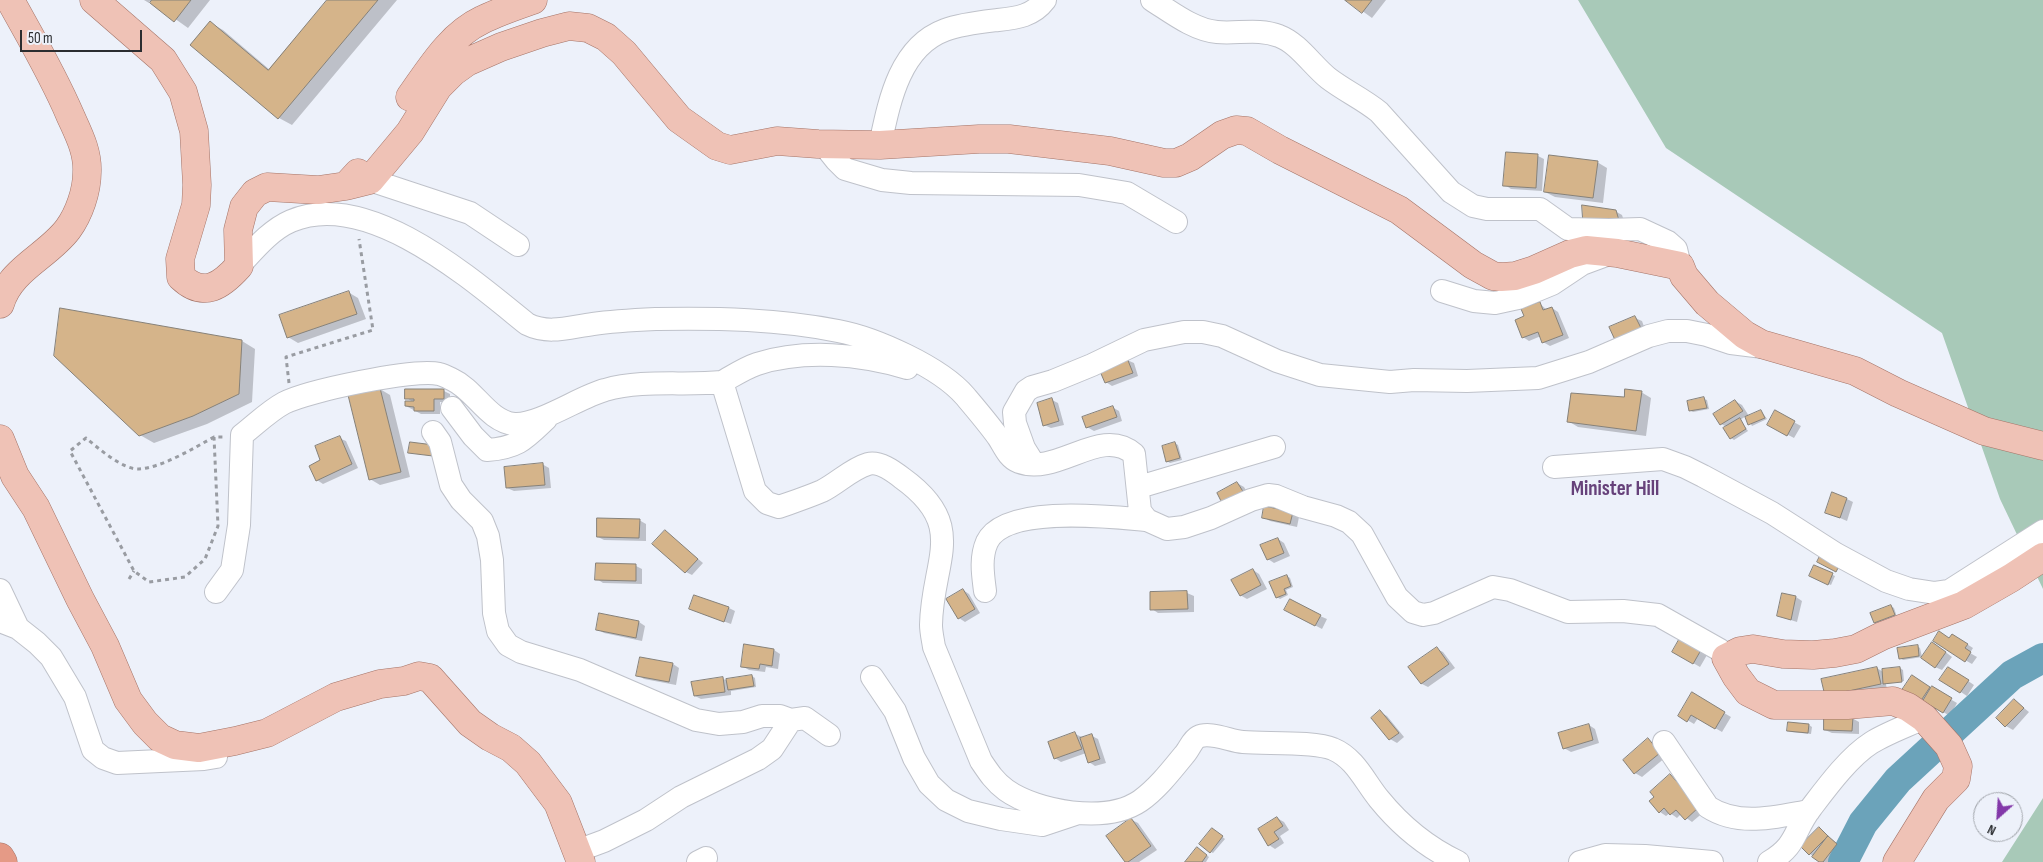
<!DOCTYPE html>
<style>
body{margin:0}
#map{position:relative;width:2043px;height:862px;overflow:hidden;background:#edf1fa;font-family:"Sofia Sans Condensed",sans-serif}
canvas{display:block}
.north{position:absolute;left:1973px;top:792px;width:50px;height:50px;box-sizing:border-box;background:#edf1fa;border:1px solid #9fa3a9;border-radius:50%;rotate:206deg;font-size:14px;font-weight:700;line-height:20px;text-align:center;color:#2b2d30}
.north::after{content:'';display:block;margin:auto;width:18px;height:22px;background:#8338a9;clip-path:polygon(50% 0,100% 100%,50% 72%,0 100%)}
.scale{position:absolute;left:20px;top:30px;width:122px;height:22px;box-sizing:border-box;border:2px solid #2b2d30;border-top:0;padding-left:6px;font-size:15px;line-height:18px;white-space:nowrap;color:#2b2d30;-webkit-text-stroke:4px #edf1fa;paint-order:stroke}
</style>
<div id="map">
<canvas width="2043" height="862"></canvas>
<div class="north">N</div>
<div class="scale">50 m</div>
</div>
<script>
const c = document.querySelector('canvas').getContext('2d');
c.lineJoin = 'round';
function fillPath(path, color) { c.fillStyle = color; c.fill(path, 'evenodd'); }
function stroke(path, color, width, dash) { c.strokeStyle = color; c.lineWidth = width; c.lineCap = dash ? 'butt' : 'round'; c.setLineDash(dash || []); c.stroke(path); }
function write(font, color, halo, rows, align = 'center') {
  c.font = font + ' "Sofia Sans Condensed",sans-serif'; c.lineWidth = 4; c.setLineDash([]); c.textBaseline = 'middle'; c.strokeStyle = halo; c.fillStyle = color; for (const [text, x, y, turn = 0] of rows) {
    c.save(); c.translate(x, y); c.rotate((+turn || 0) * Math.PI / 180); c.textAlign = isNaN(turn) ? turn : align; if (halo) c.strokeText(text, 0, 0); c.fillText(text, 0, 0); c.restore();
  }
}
const green = new Path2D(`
 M1578 0H2043V589L2000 499 1942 333 1666 148Z
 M2043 798V862H2002Z`);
const shadow = new Path2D(`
 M144 0H210L188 28 150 1 149 3Z
 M329 0H397L292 125 279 118 210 23 223 30 270 70Z
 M1347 0H1386L1372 18Z
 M1538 156 1544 159 1542 191 1511 189 1505 185Z
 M1597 162 1607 168 1603 203 1555 197 1545 192Z
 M1615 211 1622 215 1626 227 1591 222Z
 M348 292 358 298 366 319 298 343 288 337Z
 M1539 303 1547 310 1552 308 1558 312 1569 338 1550 346 1543 342 1541 336 1529 341 1523 337 1526 317Z
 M1635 318 1642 321 1646 332 1611 328Z
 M242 341 255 349 252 402 207 424 154 443 140 435Z
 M1127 360 1134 363 1138 376 1112 386 1106 382Z
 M380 389 390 395 410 477 380 485 370 479Z
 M444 391 450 394V402H440V414H421L406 406 414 403 407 398Z
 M1641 392 1651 398 1646 436 1578 427 1568 421Z
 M1704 399 1707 400 1709 409 1693 412 1691 411Z
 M1052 400 1058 403 1064 425 1051 428 1044 425Z
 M1735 401 1742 405 1749 416 1761 411 1767 419 1752 426 1746 416 1740 420 1748 431 1734 440 1731 438 1727 427 1721 424Z
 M1112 407 1119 411 1122 421 1094 431 1087 427Z
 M1775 412 1801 426 1794 438 1775 428Z
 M339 438 346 441 358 468 323 484 317 480Z
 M1175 443 1178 445 1182 460 1170 463 1167 461Z
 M542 464 549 468 551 488 514 491 507 488Z
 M1237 483 1244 487 1250 497 1224 504Z
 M1847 499 1853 502 1847 521 1826 512Z
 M1292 513 1299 517 1297 527 1270 521 1263 517Z
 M639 520 646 524V541L604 540 598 537Z
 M665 531 703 563 692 575 686 572Z
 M1278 539 1284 543 1290 556 1274 563 1268 559Z
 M636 566 642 569V584L603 583 597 579Z
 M1814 567 1835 576 1831 585 1813 577Z
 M1253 570 1259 574 1267 589 1247 599 1240 595Z
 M1287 576 1290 578 1293 587 1286 590 1288 595 1280 599 1277 597Z
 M963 590 969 594 980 613 965 622 959 618Z
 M1187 593 1194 596V612L1158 613 1152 609 1151 594Z
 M1796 597 1802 601 1797 622 1778 616Z
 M1891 606 1894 608 1897 617 1878 624 1875 623 1872 614Z
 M729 608 735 611 731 624 690 609Z
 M1292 613 1320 616 1327 619 1322 629Z
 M600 614 639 622 645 626 642 641 604 633 597 629Z
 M1681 639 1707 655 1700 667 1674 652Z
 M1950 639H1959L1973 648 1970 653 1977 657 1972 664 1965 660Z
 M745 646 774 650 780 654 778 669 766 667 765 672 749 670 742 666Z
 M1917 646 1920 648 1922 657 1903 660 1900 658Z
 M1939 647 1952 657 1942 670 1935 667Z
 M1437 649 1443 652 1455 668 1428 687 1422 684 1410 668Z
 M641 658 673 664 679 668 676 685 644 679 638 675Z
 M1877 668 1883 672 1900 668 1903 670 1904 681 1886 682V685L1904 683 1886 685 1887 688 1833 699Z
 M1955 672 1974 685 1967 696 1941 679Z
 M752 676 755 678 756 687 731 691V695L701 699 695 696 723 679 726 680Z
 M1919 681 1957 703 1950 716 1928 703 1927 705 1921 701Z
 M1692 694 1731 717 1722 732 1698 718 1694 724 1679 715Z
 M2014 700 2029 712 2013 730 2006 726Z
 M1380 712 1387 716 1404 737 1397 743 1390 739 1373 718Z
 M1852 718 1859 722V734L1832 733 1825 730Z
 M1789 723 1809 725 1812 727 1811 734 1791 732 1788 730Z
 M1589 725 1595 729 1599 743 1571 752 1564 748Z
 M1075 734 1082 737 1092 736 1098 739 1106 763 1095 766 1089 762 1086 753 1061 762 1055 758Z
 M1648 740 1655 744 1666 757 1642 777 1635 773Z
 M1671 776 1677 780 1705 811 1692 822 1681 814 1677 818 1670 813 1666 816 1660 812 1650 802Z
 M1277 818 1284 822 1289 830 1280 836 1284 843 1275 849 1269 845Z
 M1132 820 1138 823 1157 850 1139 862H1126Z
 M1819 829 1843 848 1832 862H1821L1810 854Z
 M1215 831 1225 839 1213 853 1211 852Z
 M1200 850 1209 857 1206 862H1187Z`);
const river = new Path2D(`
 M1843 862 1863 823 1898 780 2012 675 2043 658`);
const building = new Path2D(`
 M152 0H191L174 22 150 3Z
 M327 0H378L278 119 190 45 210 21 268 70Z
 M1345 0H1372L1362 13Z
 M1506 152 1538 154 1536 188 1503 186Z
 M1549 155 1598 161 1593 198 1544 192Z
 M1582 205 1616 210 1620 224 1583 219Z
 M349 291 357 314 287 338 279 315Z
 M1540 302 1543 310 1552 307 1563 335 1542 343 1538 332 1522 338 1515 320 1524 316 1521 309Z
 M60 308 242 340 239 394 193 416 139 436 54 356Z
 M1635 316 1641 328 1615 340 1609 327Z
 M1127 358 1133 373 1105 383 1099 369Z
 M380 388 401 472 369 480 348 395Z
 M405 389H444V399H434V411H414V407L405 406V401H414V399H405Z
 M1625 389 1642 391 1636 431 1567 422 1571 393 1624 397Z
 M1704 397 1707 408 1689 411 1687 401Z
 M1052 398 1059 421 1043 426 1037 403Z
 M1735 400 1743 411 1720 425 1713 414Z
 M1113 406 1117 417 1086 428 1082 417Z
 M1761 410 1765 418 1748 425 1745 417Z
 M1775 410 1795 421 1787 436 1767 425Z
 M1740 418 1746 429 1730 439 1723 428Z
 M340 436 352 464 316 481 309 466 320 460 315 446Z
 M410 442 434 445 433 456 408 453Z
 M1175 442 1180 458 1166 462 1162 446Z
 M543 463 545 485 506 488 504 467Z
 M1237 482 1244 493 1223 505 1217 493Z
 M1832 492 1847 498 1840 518 1825 513Z
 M1264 506 1293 512 1290 524 1262 518Z
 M597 518 640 519 639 538 597 537Z
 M665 530 698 559 685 573 652 544Z
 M1278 538 1284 553 1267 560 1260 545Z
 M1821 554 1840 564 1836 572 1817 562Z
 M596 563 636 564V581L595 580Z
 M1814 565 1833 573 1828 585 1809 576Z
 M1253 569 1261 585 1240 596 1231 580Z
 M1287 575 1291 586 1284 589 1286 594 1276 598 1269 582Z
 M963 589 975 609 958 619 946 599Z
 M1187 591 1188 609 1150 610V592Z
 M1782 593 1796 596 1791 620 1777 616Z
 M694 595 729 607 724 622 689 609Z
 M1290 599 1321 615 1315 626 1284 610Z
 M1891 605 1895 615 1874 623 1870 613Z
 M599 613 639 621 636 638 596 630Z
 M1939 631 1949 638 1952 634 1968 644 1965 648 1971 652 1965 662 1933 641Z
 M1680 638 1701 650 1693 664 1672 652Z
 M1932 642 1946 652 1935 668 1921 658Z
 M744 644 774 649 772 666 760 664 759 669 741 667Z
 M1918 645 1919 656 1899 659 1897 648Z
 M1437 647 1449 664 1421 684 1408 667Z
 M640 657 673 663 669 682 636 676Z
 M1877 667 1881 684 1825 696 1821 679Z
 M1900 667 1902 682 1883 684 1882 669Z
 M1948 667 1969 680 1960 693 1939 680Z
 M752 675 754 686 728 690 726 679Z
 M1912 675 1930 687 1920 702 1902 690Z
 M723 677 725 692 694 696 691 682Z
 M1932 686 1952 698 1943 713 1923 701Z
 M1692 692 1725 712 1715 729 1691 715 1687 722 1678 716Z
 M2014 699 2024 708 2005 727 1996 718Z
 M1380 710 1399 733 1389 740 1371 718Z
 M1824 716 1853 717 1852 731 1824 730Z
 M1788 722 1809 724 1808 733 1787 731Z
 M1589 724 1593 740 1563 749 1558 733Z
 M1075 732 1082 749 1054 759 1048 742Z
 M1092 734 1100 759 1088 763 1080 738Z
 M1648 738 1660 753 1634 774 1623 760Z
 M1670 774 1699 807 1685 820 1676 810 1670 815 1664 808 1659 813 1649 801 1654 797 1650 792Z
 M1277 817 1283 826 1274 832 1279 839 1268 846 1258 829Z
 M1131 818 1151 846 1128 862H1125L1106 836Z
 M1819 827 1828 836 1809 855 1800 846Z
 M1212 828 1223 836 1210 853 1199 844Z
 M1828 836 1837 844 1823 862H1819L1812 857Z
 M1197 847 1207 855 1202 862H1185Z`);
const path = new Path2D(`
 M289 383 286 357 373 330 359 239
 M214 437C194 448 161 468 139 469 123 470 98 448 86 438L70 451 134 571 149 582 185 577 205 559 218 526 214 437H224
 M129 579 134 571`);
const minor = new Path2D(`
 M1152 0C1171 12 1194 30 1217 32 1237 34 1259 28 1279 36 1298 43 1312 65 1328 78 1345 91 1363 99 1379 112L1451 192 1473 206 1487 209H1540L1568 229 1609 230 1640 229 1668 242 1676 249 1680 266
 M824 145 836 160 845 169 882 180 911 183 1079 185 1127 193 1176 222
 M880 145C889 103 899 47 945 30 961 24 981 22 998 20 1017 18 1033 16 1045 0
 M370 180 470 213 518 245
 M239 266C254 250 270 230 291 221 368 188 471 279 527 324 549 335 570 327 593 324 614 321 636 320 657 319 717 318 779 319 838 331 875 338 940 367 965 396 976 409 988 423 998 437 1004 446 1008 458 1019 462 1058 476 1101 425 1134 454L1140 511 1147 520 1167 529 1184 527 1211 518 1251 500 1268 495 1276 496 1303 507 1336 516 1349 522 1362 534 1397 597 1413 612 1423 615 1434 613 1493 587 1510 590 1568 612 1623 611 1658 615 1720 650 1726 658
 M1442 291 1474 301 1495 303 1518 298 1552 284 1582 264 1609 254
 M907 368C860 354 804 349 757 364 745 368 733 376 722 382L755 491 767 503 779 507C793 502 808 497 822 491 838 483 851 469 868 464 879 461 893 471 902 478 969 526 932 560 931 625 931 632 933 640 934 647L981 761C989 773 995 782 1006 790 1037 812 1106 824 1140 801 1157 789 1171 771 1184 755 1189 750 1192 740 1198 737 1210 731 1230 741 1243 742 1265 744 1315 741 1333 749 1355 758 1365 782 1379 799 1401 826 1426 847 1458 862
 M452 408 473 436 487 450C518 448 525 439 546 419
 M433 432 440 442 451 485 461 500 482 521 488 536 492 560 494 613 498 631 508 645 521 652 580 670 696 720 719 724 743 722 762 716H780L791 720
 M1034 464 1024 448 1015 423 1014 412 1026 391 1032 387 1053 381 1092 365 1144 340 1184 332H1203L1222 336 1277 361 1320 375 1390 382 1414 380 1467 381 1538 378 1589 362 1649 336 1668 331H1687L1707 335 1731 343 1763 347
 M1554 467 1663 459 1685 467 1703 476 1772 513 1836 554 1886 581 1909 589 1935 593 1949 591
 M1139 487 1274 447
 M0 590 18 628
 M985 591C983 575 980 558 987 542 1005 504 1112 517 1147 520
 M216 592 232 570 239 525 242 435C255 425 269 411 284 403 307 391 415 368 439 374 444 375 449 378 453 380 475 390 488 421 514 424 538 426 581 396 605 390 644 379 684 386 722 382
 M1954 605 1949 591 2043 531
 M0 621 18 628 37 643 51 657 75 697 93 750 103 758 117 763 204 759 216 757
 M872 677 895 711 914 758 929 784 946 800 968 811 1001 819 1042 825 1075 814
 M1664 742 1708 807C1739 827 1775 817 1809 811
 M577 851 604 841 646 820 681 797 758 759 772 749 791 720 805 718 829 735
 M698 862 706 858
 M1580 862 1605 855 1645 856 1712 862
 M1769 862C1798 845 1793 831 1811 808 1827 787 1849 757 1871 743 1887 733 1907 726 1924 718`);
const major = new Path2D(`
 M94 0 163 60 183 92 194 131 197 185 196 205 180 259 181 277C204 299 222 285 239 266L238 230 244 207 255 193 267 187 318 190 346 186 358 173
 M410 97C430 69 450 35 482 20 498 12 516 6 533 0
 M346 186 370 180 410 132 438 87 453 72 467 62 501 47 542 33 569 26 588 28 606 37 624 53 679 119 717 146 730 150 777 141 818 144 880 145 979 139H1009L1110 151 1164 163H1176L1190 157 1222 135 1236 130 1247 131 1280 150 1399 210 1473 265 1493 276 1501 277 1515 276 1534 270 1570 254 1586 250 1617 253 1680 266 1684 276 1707 303 1745 335 1761 344 1855 371 1898 393 1984 431 2043 446
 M0 304C10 269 48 256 68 229 79 214 87 191 87 172 88 151 78 133 70 115 53 75 31 38 10 0
 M0 439 15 476 36 508 80 599 105 646 128 700 145 723 160 738 175 745 199 748 235 741 267 733 336 697 380 684 404 681 419 676 430 678 470 723 490 737 511 748 528 763 558 803 581 862
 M1897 862 1936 799 1956 779 1958 766 1949 746 1924 718 1908 707 1893 701 1847 705H1774L1748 692 1736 676 1726 658 1740 651 1753 649 1783 654 1813 655 1835 653 1856 649 1882 636 1964 605 2011 578 2043 557`);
const highway = new Path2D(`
 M0 857 3 862`);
const districtNames = [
 ["Minister Hill",1615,490]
];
fillPath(green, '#a8c9b8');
fillPath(shadow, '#0003');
stroke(river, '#6ba3ba', 30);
fillPath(building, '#d5b48a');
stroke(building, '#868179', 1);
stroke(minor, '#bfc2ca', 24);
stroke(major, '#a47468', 29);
stroke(highway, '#a47468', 29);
stroke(path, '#999ca2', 3, [4, 4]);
stroke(minor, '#fff', 22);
stroke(major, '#efc2b6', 28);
stroke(highway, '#e59a86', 28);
write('bold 21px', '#66417a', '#edf1fa', districtNames);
</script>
